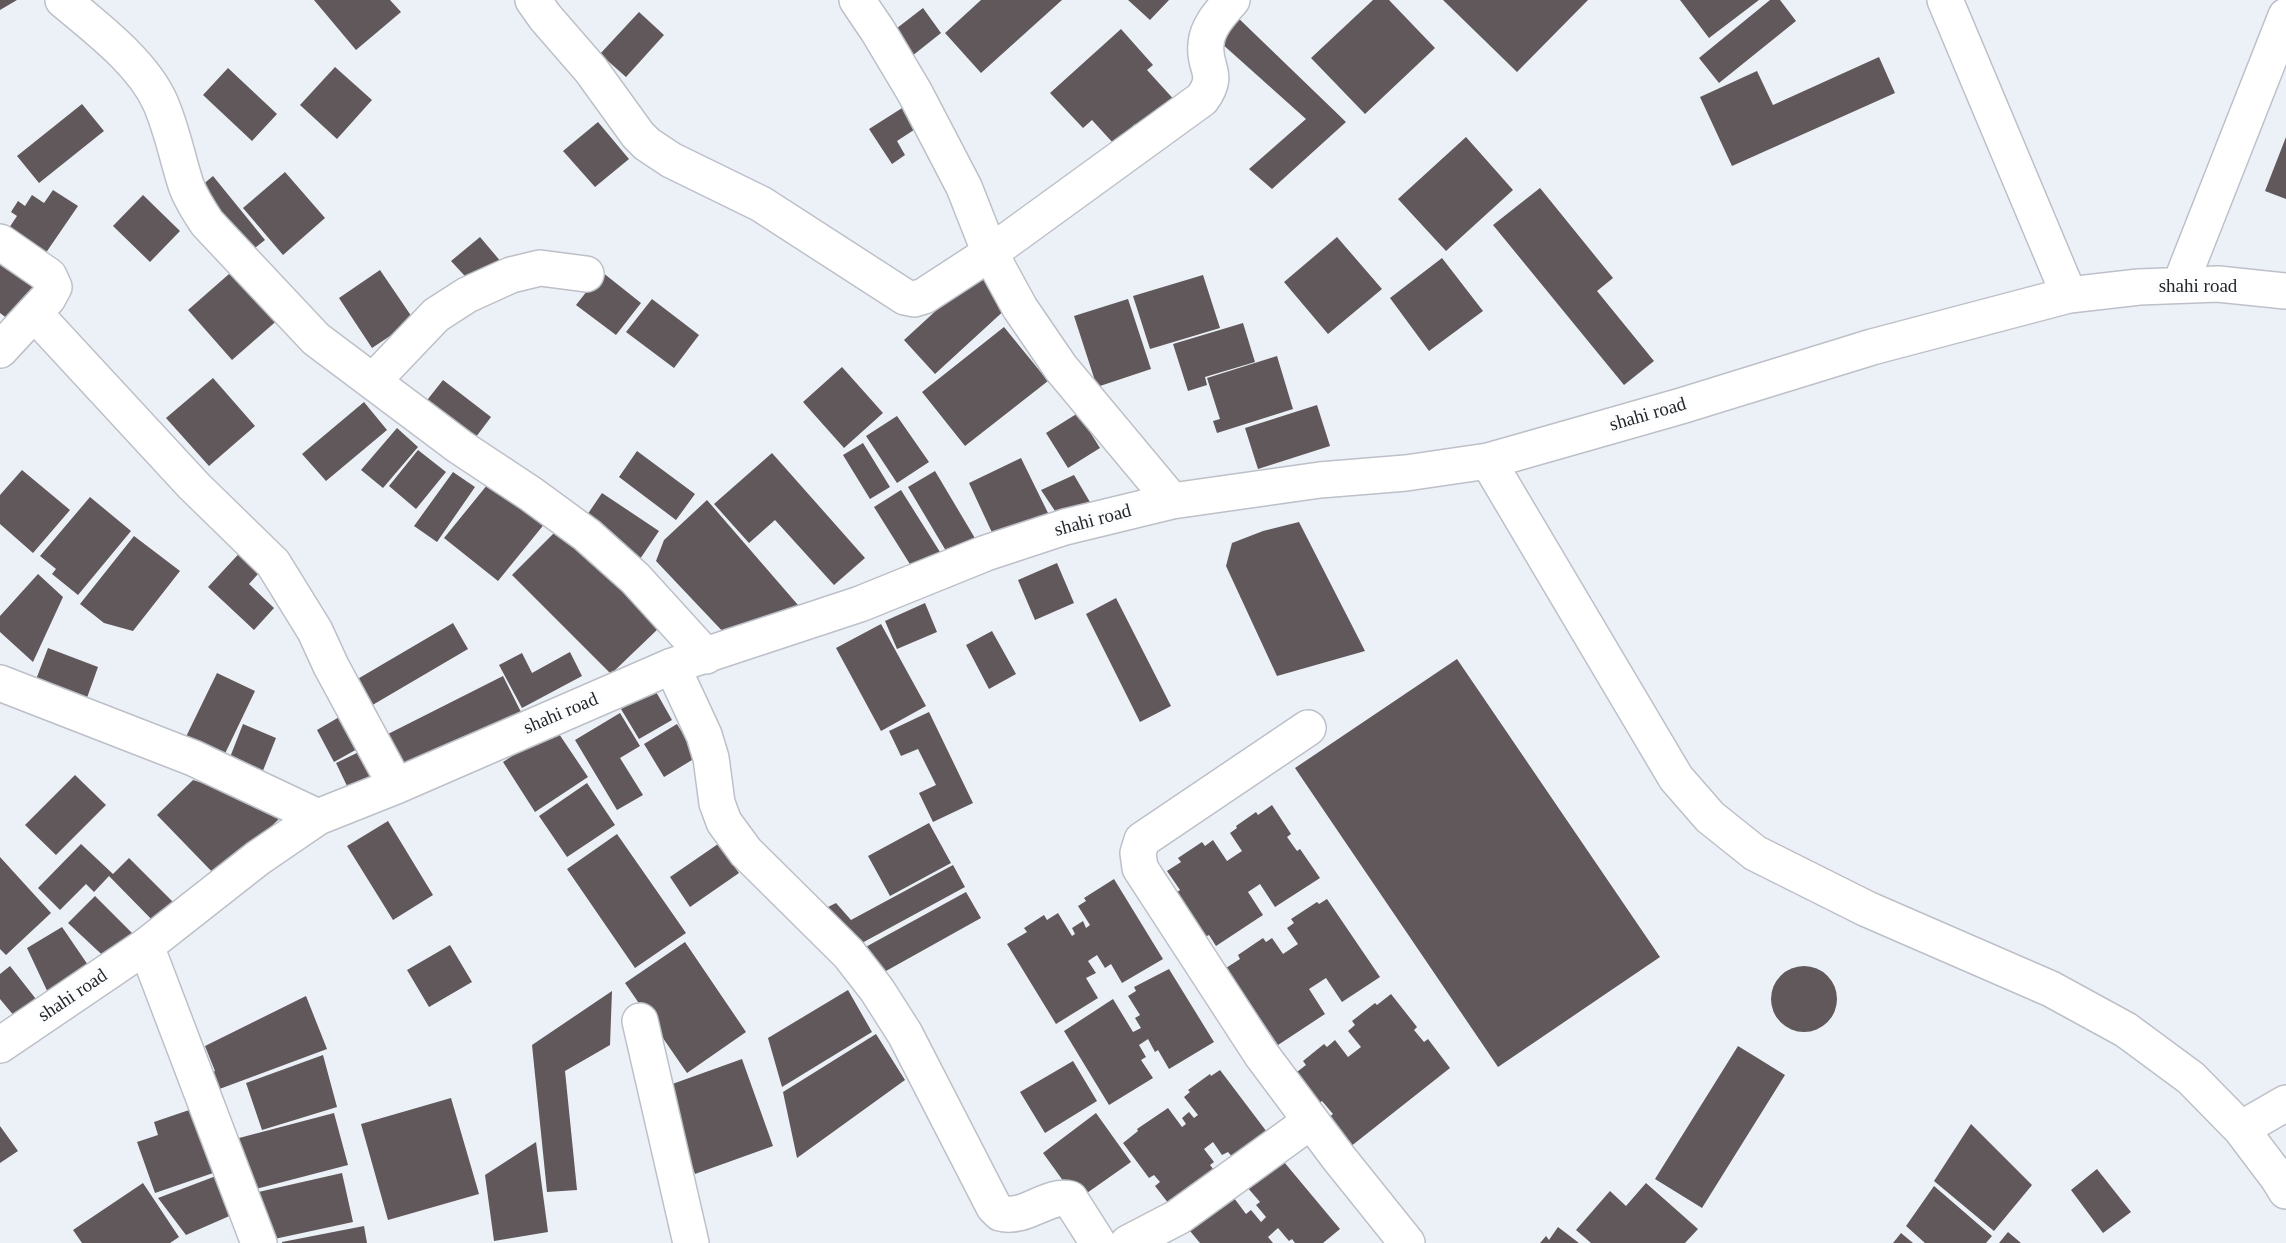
<!DOCTYPE html>
<style>
body{margin:0}
canvas{display:block;background:#ecf0f7}
</style>
<canvas width="2286" height="1243"></canvas>
<script>
const c = document.querySelector('canvas').getContext('2d');
c.lineJoin = 'round';
function fillPath(path, color) { c.fillStyle = color; c.fill(path, 'evenodd'); }
function stroke(path, color, width, dash) { c.strokeStyle = color; c.lineWidth = width; c.lineCap = dash ? 'butt' : 'round'; c.setLineDash(dash || []); c.stroke(path); }
function write(font, color, halo, rows, align = 'center') {
  c.font = font + ' Georgia,serif'; c.lineWidth = 7; c.setLineDash([]); c.textBaseline = 'middle'; c.strokeStyle = halo; c.fillStyle = color; for (const [text, x, y, turn = 0] of rows) {
    c.save(); c.translate(x, y); c.rotate((+turn || 0) * Math.PI / 180); c.textAlign = isNaN(turn) ? turn : align; if (halo) c.strokeText(text, 0, 0); c.fillText(text, 0, 0); c.restore();
  }
}
const building = new Path2D(`
 M0 0H17L0 10Z
 M314 0H390L401 12 356 50Z
 M981 0H1062L981 73 945 33Z
 M1128 0H1169L1150 20Z
 M1373 0H1389L1435 48 1365 114 1311 58Z
 M1443 0H1588L1517 72Z
 M1680 0H1759L1709 38Z
 M1770 0H1780L1796 21 1719 83 1699 58Z
 M923 8 941 33 907 60 888 35Z
 M639 12 664 35 626 77 600 54Z
 M1232 12 1346 122 1272 189 1249 169 1306 119 1211 34Z
 M1121 29 1153 65 1147 70 1178 104 1145 134 1135 124 1114 144 1092 120 1083 128 1050 93Z
 M1879 57 1895 93 1732 166 1700 97 1757 71 1773 105Z
 M335 67 372 100 337 139 300 105Z
 M228 68 277 114 252 141 203 95Z
 M910 103 923 124 897 141 905 155 892 164 869 129Z
 M82 104 104 131 39 183 17 156Z
 M598 122 629 159 595 187 563 151Z
 M1466 137 1513 190 1446 251 1398 199Z
 M2286 137V199L2265 191Z
 M285 172 325 218 283 255 243 208Z
 M213 176 265 240 246 255 195 191Z
 M1540 188 1613 278 1597 291 1654 361 1624 385 1493 225Z
 M53 190 78 206 41 260 5 234 17 216 11 212 18 201 25 206 32 195 44 203Z
 M143 195 180 231 150 262 113 226Z
 M480 237 502 263 475 287 451 261Z
 M1337 237 1382 289 1328 334 1284 282Z
 M1442 258 1483 311 1429 351 1390 298Z
 M0 262 42 287 13 323 0 313Z
 M237 267 281 317 232 360 188 310Z
 M380 270 414 320 372 348 339 298Z
 M602 272 641 303 616 335 576 305Z
 M977 273 1008 307 935 374 904 340Z
 M1203 275 1220 328 1150 349 1133 296Z
 M652 299 699 335 674 368 626 332Z
 M1128 299 1151 369 1097 387 1074 316Z
 M1243 323 1255 362 1205 377 1207 385 1188 391 1173 344Z
 M1004 327 1048 381 965 446 922 392Z
 M1277 356 1293 409 1217 433 1213 421 1220 419 1207 378Z
 M842 367 883 413 844 448 803 402Z
 M213 378 255 426 209 466 166 418Z
 M443 380 491 417 473 441 424 404Z
 M364 402 387 430 326 481 302 454Z
 M1317 405 1330 446 1258 469 1245 428Z
 M1078 413 1100 448 1068 468 1046 433Z
 M897 416 929 462 897 483 866 436Z
 M397 428 418 447 383 488 361 470Z
 M863 443 890 487 870 499 843 455Z
 M418 450 446 472 416 509 389 486Z
 M637 451 695 494 676 520 619 477Z
 M772 453 865 558 834 585 775 520 749 543 714 504Z
 M1021 458 1048 513 995 539 969 483Z
 M22 470 70 510 33 553 0 524V495Z
 M935 471 979 545 952 561 908 487Z
 M453 472 475 487 437 542 414 526Z
 M1074 475 1097 514 1063 523 1041 490Z
 M492 479 546 522 498 581 444 538Z
 M901 490 945 560 918 577 874 507Z
 M602 493 659 531 640 559 583 521Z
 M90 497 131 531 78 595 52 574 56 569 40 556Z
 M707 500 798 605 727 636 656 561 664 540Z
 M1299 522 1365 651 1277 676 1226 566 1232 543 1263 531Z
 M560 527 660 627 611 674 512 575Z
 M134 536 180 571 133 631 104 623 80 604Z
 M247 545 267 564 249 584 274 608 254 630 208 587Z
 M1057 563 1074 603 1035 620 1018 580Z
 M38 574 63 597 33 662 0 632V616Z
 M1116 598 1171 706 1140 722 1086 614Z
 M925 603 937 632 897 649 885 621Z
 M453 623 468 649 364 710 349 684Z
 M881 624 926 706 881 731 836 648Z
 M992 631 1016 674 989 689 966 645Z
 M48 648 98 667 83 709 32 690Z
 M570 652 582 676 522 708 499 665 522 653 532 673Z
 M1457 659 1660 957 1498 1067 1295 768Z
 M217 673 255 691 220 764 182 745Z
 M503 676 521 712 404 771 386 735Z
 M655 690 672 720 639 739 621 709Z
 M929 712 973 803 933 822 919 793 936 785 918 749 901 756 889 731Z
 M620 713 640 746 620 758 643 795 617 810 575 740Z
 M341 716 359 748 334 762 317 730Z
 M243 724 276 738 260 778 227 765Z
 M677 724 697 757 664 777 644 744Z
 M555 728 588 777 535 812 503 762Z
 M363 750 375 775 348 788 336 763Z
 M75 775 106 805 56 855 25 825Z
 M193 780 266 803 280 818 218 878 157 815Z
 M587 783 615 825 567 857 539 816Z
 M1272 805 1291 834 1287 837 1297 851 1300 849 1320 878 1275 907 1260 884 1248 892 1263 915 1216 946 1209 935 1205 937 1176 893 1180 890 1167 871 1181 862 1178 858 1202 842 1205 846 1213 840 1227 861 1242 851 1230 833 1237 828 1236 826 1256 812 1258 815Z
 M388 821 433 895 393 920 347 846Z
 M929 823 951 863 890 896 868 856Z
 M617 834 686 933 635 968 567 869Z
 M81 844 113 874 129 858 181 910 161 929 109 876 94 892 86 884 60 910 38 888Z
 M718 844 739 873 690 907 670 877Z
 M0 857 51 913 6 955 0 949Z
 M953 865 965 887 849 950 820 911 836 903 851 920Z
 M1114 879 1163 959 1122 983 1111 964 1105 968 1097 955 1088 961 1096 973 1086 978 1098 998 1056 1024 1007 944 1027 932 1024 928 1044 915 1047 920 1058 913 1072 936 1075 934 1072 928 1083 921 1086 928 1090 925 1078 906 1086 901 1084 898Z
 M966 892 981 918 877 976 862 949Z
 M95 896 141 942 112 964 68 923Z
 M1327 899 1380 977 1342 1002 1326 978 1309 989 1325 1014 1278 1045 1226 968 1240 959 1238 955 1263 938 1266 942 1272 938 1283 954 1298 944 1287 928 1294 923 1291 919 1317 902 1319 904Z
 M62 927 88 965 50 997 27 948Z
 M685 942 746 1032 687 1073 625 983Z
 M450 945 472 982 429 1007 407 970Z
 M10 966 43 1008 20 1023 0 999V974Z
 M1771 999a33 33 0 1 1 66 0a33 33 0 1 1-66 0Z
 M1169 969 1214 1042 1169 1069 1158 1050 1155 1052 1148 1039 1139 1045 1146 1057 1141 1060 1153 1078 1109 1105 1064 1031 1113 999 1133 1032 1141 1028 1135 1018 1140 1015 1128 996 1136 991 1134 987Z
 M848 990 872 1032 782 1087 768 1038Z
 M612 991 610 1045 565 1071 577 1190 547 1192 532 1045Z
 M1391 994 1417 1027 1414 1030 1424 1042 1428 1039 1450 1068 1350 1147 1328 1118 1333 1114 1322 1101 1317 1105 1293 1075 1306 1065 1303 1061 1324 1044 1327 1047 1335 1040 1348 1057 1361 1047 1348 1031 1355 1025 1352 1021 1375 1003 1377 1005Z
 M306 996 327 1049 206 1094 199 1078 215 1071 205 1046Z
 M876 1034 905 1080 797 1158 783 1092Z
 M1738 1046 1785 1075 1702 1208 1655 1179Z
 M323 1055 337 1107 262 1130 246 1083Z
 M742 1059 773 1146 695 1174 664 1087Z
 M1073 1061 1097 1101 1045 1133 1020 1092Z
 M1220 1070 1273 1140 1239 1165 1228 1152 1222 1155 1213 1142 1204 1149 1214 1162 1210 1165 1221 1179 1176 1213 1155 1186 1160 1182 1154 1175 1149 1178 1123 1143 1138 1131 1137 1129 1168 1108 1182 1127 1186 1124 1182 1118 1189 1112 1194 1118 1198 1115 1184 1097 1190 1092 1188 1090 1210 1074 1211 1076Z
 M451 1098 479 1194 388 1220 361 1124Z
 M195 1108 216 1172 155 1193 137 1142 158 1135 154 1122Z
 M334 1113 348 1165 252 1190 239 1138Z
 M1096 1113 1131 1162 1077 1200 1043 1153Z
 M1971 1124 2032 1185 1994 1231 1934 1181Z
 M0 1126 18 1151 0 1163Z
 M536 1142 548 1232 494 1241 485 1175Z
 M1279 1156 1340 1229 1323 1243H1295L1292 1239 1289 1241 1278 1228 1268 1237 1273 1243H1200L1190 1231 1207 1216 1222 1198 1227 1204 1234 1198 1246 1214 1251 1210 1261 1222 1266 1217 1256 1205 1260 1202 1247 1187Z
 M2097 1169 2131 1212 2103 1233 2071 1190Z
 M342 1173 353 1222 265 1241 254 1193Z
 M216 1176 234 1214 186 1235 158 1198Z
 M143 1183 179 1237 170 1243H82L73 1230Z
 M1646 1183 1698 1229 1685 1243H1591L1576 1230 1610 1191 1626 1206Z
 M1934 1186 1992 1236 1986 1243H1925L1906 1226Z
 M364 1226 367 1243H282V1242Z
 M1558 1227 1579 1243H1540L1546 1236 1549 1240Z
 M2008 1232 2021 1243H1999Z
 M1901 1233 1913 1243H1893Z`);
const minor = new Path2D(`
 M63 0C96 28 142 62 160 102 172 129 177 157 186 185 191 199 199 211 207 223L316 339 460 447 531 494 587 535 635 578 706 656
 M533 0 545 17 591 70 638 135 647 144 671 160 761 204 905 297 914 299 924 296 990 253 1202 99C1221 73 1203 69 1206 44 1207 27 1221 12 1232 0
 M857 0 878 31 915 93 964 187 990 253 1020 308 1061 368 1172 501
 M1945 0 2069 295
 M0 242 49 276 54 287 48 298 0 350
 M2180 285 2286 16
 M34 313 194 486 273 563 315 631 331 666 396 786
 M373 381 436 315 467 295 511 275 540 268 586 274
 M1488 461 1676 778 1710 817 1755 853 1867 909 2051 989 2126 1030 2191 1078 2241 1129 2278 1178 2286 1191
 M672 666 704 735 711 758 717 803 724 822 746 852 849 954 877 990 905 1034 994 1207 1000 1213C1026 1220 1046 1194 1070 1199L1098 1243
 M0 683 193 758 318 817
 M1308 728 1142 840 1138 853 1140 868 1261 1054 1338 1157 1407 1243
 M146 946 259 1243
 M640 1021 691 1243
 M0 1045 146 946 258 858 318 817 396 786 672 666 860 604 986 553 1065 527 1172 501 1320 480 1406 473 1488 461 1681 406 1872 347 2069 295 2139 287 2218 284 2286 291
 M2241 1129 2286 1103
 M1128 1243 1178 1217 1311 1121`);
const streetNames = [
 ["shahi road",2198,287],
 ["shahi road",1648,415,-16],
 ["shahi road",1093,521,-15],
 ["shahi road",561,714,-23],
 ["shahi road",73,996,-34]
];
fillPath(building, '#60585a');
stroke(minor, '#bdc0c8', 38);
stroke(minor, '#fff', 35);
write('19px', '#242628', '#fcfdfe', streetNames);
</script>
